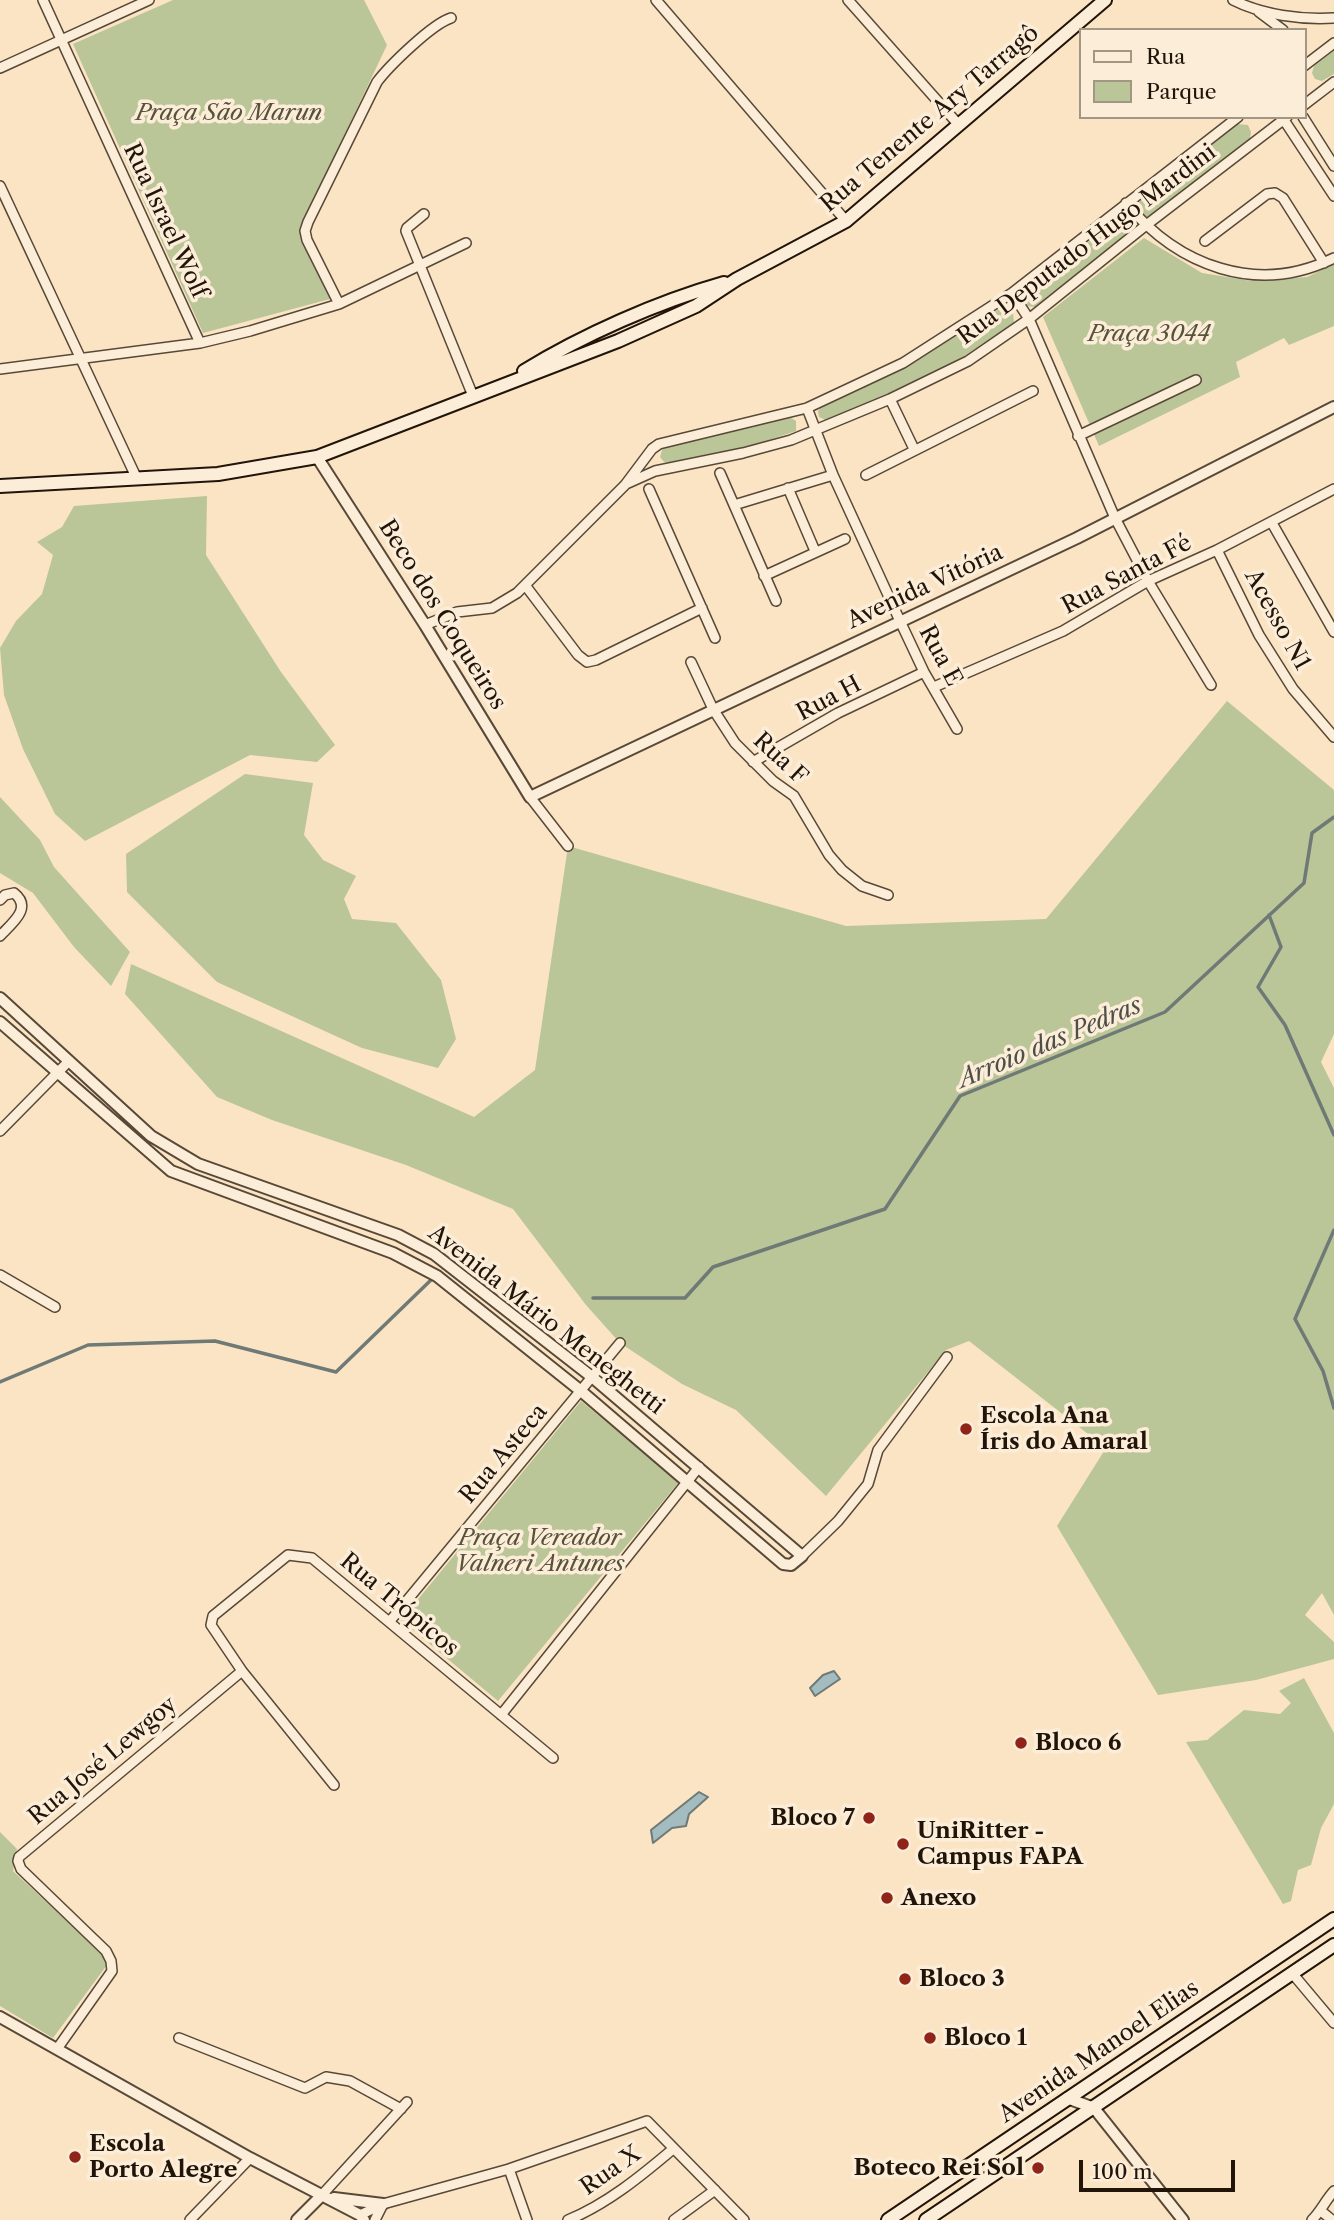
<!DOCTYPE html>
<meta charset="utf-8">
<style>
body{margin:0}
#map{position:relative;width:1334px;height:2220px;overflow:hidden;background:#fbe4c4;font-family:"Libre Caslon Text",serif}
canvas{display:block}
.legend{position:absolute;left:1079px;top:28px;width:228px;height:91px;box-sizing:border-box;background:#fcedd9;border:2px solid #a49685;margin:0;padding:9px 12px;list-style:none;font-size:21px;color:#211408}
.legend li{display:flex;align-items:center;gap:14px;height:35px}
.legend b{width:35px;border:2px solid #a49685}
.scale{position:absolute;left:1079px;top:2160px;width:156px;height:32px;box-sizing:border-box;border:4px solid #211408;border-top:0;padding-left:9px;font-size:21px;line-height:24px;white-space:nowrap;color:#211408;-webkit-text-stroke:5px #fcedd9;paint-order:stroke}
</style>
<div id="map">
<canvas width="1334" height="2220"></canvas>
<ul class="legend">
<li><b style="height:9px;background:#fcedd9"></b>Rua</li>
<li><b style="height:19px;background:#bac598"></b>Parque</li>
</ul>
<div class="scale">100 m</div>
</div>
<script>
const c = document.querySelector('canvas').getContext('2d');
c.lineJoin = 'round';
function fillPath(path, color) { c.fillStyle = color; c.fill(path, 'evenodd'); }
function stroke(path, color, width, dash) { c.strokeStyle = color; c.lineWidth = width; c.lineCap = dash ? 'butt' : 'round'; c.setLineDash(dash || []); c.stroke(path); }
function write(font, color, halo, rows, align = 'center') {
  c.font = font + ' "Libre Caslon Text",serif'; c.lineWidth = 7; c.setLineDash([]); c.textBaseline = 'middle'; c.strokeStyle = halo; c.fillStyle = color; for (const [text, x, y, turn = 0] of rows) {
    c.save(); c.translate(x, y); c.rotate((+turn || 0) * Math.PI / 180); c.textAlign = isNaN(turn) ? turn : align; if (halo) c.strokeText(text, 0, 0); c.fillText(text, 0, 0); c.restore();
  }
}
const green = new Path2D(`
 M173 0H364L387 45 299 231 330 299 203 333 73 44Z
 M1334 50V74L1322 81 1315 79 1312 73 1314 66Z
 M1237 124 1248 125 1251 132 1250 139 1151 216 1144 217 1137 209 1139 202Z
 M1125 217 1132 225 1130 232 1036 307 1025 306 1022 300 1024 293 1118 218Z
 M1144 238 1202 273 1252 281 1307 277 1334 264V326L1289 345 1284 338 1236 362 1240 377 1099 446 1043 317Z
 M1001 308H1007L1013 312 1014 323 964 356 912 385 828 421 819 417 818 411 823 404 911 363Z
 M788 416 796 421V431L745 448 670 463 664 462 660 457 663 447Z
 M207 496 206 555 281 672 335 745 317 762 250 755 85 841 55 814 23 749 4 695 0 648 16 621 42 594 53 555 37 542 62 527 74 506Z
 M1227 701 1334 790V1034L1321 1062 1334 1088V1615L1322 1593 1305 1615 1334 1642V1659L1256 1680 1158 1695 1057 1526 1106 1448 969 1341 946 1350 826 1496 736 1410 682 1384 620 1343 586 1305 513 1209 406 1165 272 1120 217 1097 125 994 131 964 474 1117 535 1070 568 846 846 926 1046 919Z
 M245 774 313 783 304 835 323 860 356 876 344 899 352 919 396 923 441 980 456 1039 438 1068 362 1048 217 982 127 892 126 854Z
 M0 797 40 840 54 867 130 952 111 986 74 947 33 893 0 873Z
 M581 1401 679 1482 498 1701 401 1620Z
 M1304 1678 1334 1733V1804L1321 1828 1311 1865 1298 1870 1291 1901 1283 1904 1186 1742 1207 1740 1244 1710 1280 1714 1291 1703 1279 1691Z
 M0 1832 17 1849 13 1871 110 1961 53 2038 0 2006Z`);
const water = new Path2D(`
 M834 1671 840 1679 815 1696 810 1688 823 1675Z
 M699 1792 708 1797 689 1814 686 1826 672 1828 653 1843 651 1830Z`);
const stream = new Path2D(`
 M1269 915 1281 947 1258 987 1285 1025 1334 1135
 M1334 1230 1295 1319 1323 1371 1334 1408
 M593 1298H685L713 1267 885 1209 960 1096 1165 1012 1304 883 1312 833 1334 817
 M0 1382 88 1345 215 1341 336 1372 432 1279`);
const minor = new Path2D(`
 M43 0 200 343
 M656 0 846 221
 M848 0 958 124
 M1233 0C1262 15 1302 20 1334 18
 M1259 12 1283 30
 M1304 66 1334 43
 M0 68 149 0
 M1304 105 1334 82
 M1282 117 1334 196
 M1303 117 1334 166
 M0 186 137 479
 M1126 203C1178 266 1257 296 1334 258
 M424 214 407 228 406 231 473 396
 M1205 241 1267 194 1275 193 1283 198 1324 263
 M1012 293 1029 319 1115 518 1148 581 1211 685
 M339 304 307 240 305 231 308 222 377 82C389 66 432 24 451 18
 M0 369 200 343 250 331 339 304 466 243
 M890 399 914 449
 M807 408 833 475 900 621 924 672 957 729
 M1078 436 1196 380
 M720 473 776 601
 M866 475 1033 391
 M626 484 655 471 743 453 791 440 890 399 968 361 1029 319 1145 226 1287 117
 M788 488 815 551
 M649 489 715 638
 M734 505 833 475
 M1272 523 1334 632
 M1217 550 1259 635 1293 689 1334 737
 M764 576 845 539
 M525 585 578 655 587 662 596 660 702 608
 M425 625 457 612 492 608 517 593 625 485 652 449 659 444 807 408 903 363 1012 293 1238 117
 M691 662 713 709 735 743 773 781 794 796 829 855 842 870 862 886 888 895
 M934 687 1063 631 1148 581 1217 550 1334 489
 M753 762 838 713 924 672
 M530 797 568 846
 M0 900 5 895 14 893C33 908 12 923 0 936
 M0 1131 69 1061
 M0 1275 55 1307
 M802 1556 838 1521 868 1484 878 1450 947 1357
 M390 1621 620 1343
 M501 1715 699 1467
 M334 1785 242 1671 211 1625 213 1616 288 1555 312 1558 553 1758
 M1292 1973 1334 2023
 M179 2038 305 2088 326 2077 350 2081 401 2109
 M57 2049 112 1971 111 1961 106 1951 21 1869 18 1861 19 1857 242 1671
 M509 2169 527 2220
 M321 2196 407 2102
 M1321 2211 1332 2220
 M360 2215 383 2204 509 2169 647 2121 744 2220
 M190 2220 250 2158
 M375 2220 383 2204
 M568 2220C607 2204 641 2176 673 2149
 M674 2220 715 2190
 M1312 2220C1321 2211 1325 2201 1334 2191`);
const tertiary = new Path2D(`
 M317 457 425 625 530 797 1077 538 1334 407
 M0 998 151 1136 198 1164 398 1235 434 1254 592 1377 802 1556 791 1565 783 1564 581 1391 437 1276 393 1253 171 1171 0 1022
 M0 2017 250 2158 360 2215 364 2220
 M1067 2098 1094 2108 1183 2220
 M334 2198 383 2204
 M297 2220 321 2196`);
const secondary = new Path2D(`
 M524 371C583 335 657 302 724 283
 M0 486 218 474 317 457 618 341 696 306 737 279 846 221 1105 0
 M888 2220 1334 1919
 M926 2220 1334 1945`);
const markers = [
 [966,1429,7,"#8f2418"],
 [1021,1743,7,"#8f2418"],
 [869,1818,7,"#8f2418"],
 [903,1844,7,"#8f2418"],
 [887,1898,7,"#8f2418"],
 [905,1979,7,"#8f2418"],
 [930,2038,7,"#8f2418"],
 [75,2157,7,"#8f2418"],
 [1038,2168,7,"#8f2418"]
];
const parkNames = [
 ["Praça São Marun",229,113],
 ["Praça 3044",1149,334],
 ["Praça Vereador",540,1538],
 ["Valneri Antunes",540,1564]
];
const streetNames = [
 ["Rua Tenente Ary Tarragô",930,119,-40],
 ["Rua Israel Wolf",165,221,65],
 ["Rua Deputado Hugo Mardini",1087,245,-37],
 ["Rua Santa Fé",1127,575,-28],
 ["Avenida Vitória",925,587,-25],
 ["Beco dos Coqueiros",442,615,58],
 ["Acesso N1",1277,620,61],
 ["Rua E",940,656,62],
 ["Rua H",829,699,-28],
 ["Rua F",780,759,43],
 ["Avenida Mário Meneghetti",546,1320,38],
 ["Rua Asteca",504,1454,-50],
 ["Rua Trópicos",399,1605,40],
 ["Rua José Lewgoy",103,1761,-40],
 ["Avenida Manoel Elias",1099,2052,-34],
 ["Rua X",611,2171,-35]
];
const poiNames = [
 ["Escola Ana",980,1416],
 ["Íris do Amaral",980,1442],
 ["Bloco 6",1035,1743],
 ["Bloco 7",855,1818,"right"],
 ["UniRitter -",917,1831],
 ["Campus FAPA",917,1857],
 ["Anexo",901,1898],
 ["Bloco 3",919,1979],
 ["Bloco 1",944,2038],
 ["Escola",89,2144],
 ["Porto Alegre",89,2170],
 ["Boteco Rei Sol",1024,2168,"right"]
];
const waterNames = [
 ["Arroio das Pedras",1050,1043,-23]
];
fillPath(green, '#bac598');
fillPath(water, '#a3bcbf');
stroke(water, '#6f7976', 2);
stroke(stream, '#6f7976', 3.5);
stroke(minor, '#584837', 12);
stroke(tertiary, '#584837', 14);
stroke(secondary, '#211408', 16);
stroke(minor, '#fcedd9', 9);
stroke(tertiary, '#fcedd9', 10);
stroke(secondary, '#fcedd9', 12);
for (const [x, y, r, color] of markers) { const dot = new Path2D(); dot.arc(x, y, r, 0, 2 * Math.PI); c.fillStyle = color; c.fill(dot); stroke(dot, '#fcedd9', 2.5); }
write('italic 23px', '#57523a', '#fcedd9', parkNames);
write('23px', '#211408', '#fcedd9', streetNames);
write('bold 23px', '#211408', '#fcedd9', poiNames, 'left');
write('italic 24px', '#4e4f48', '#fcedd9', waterNames);
</script>
